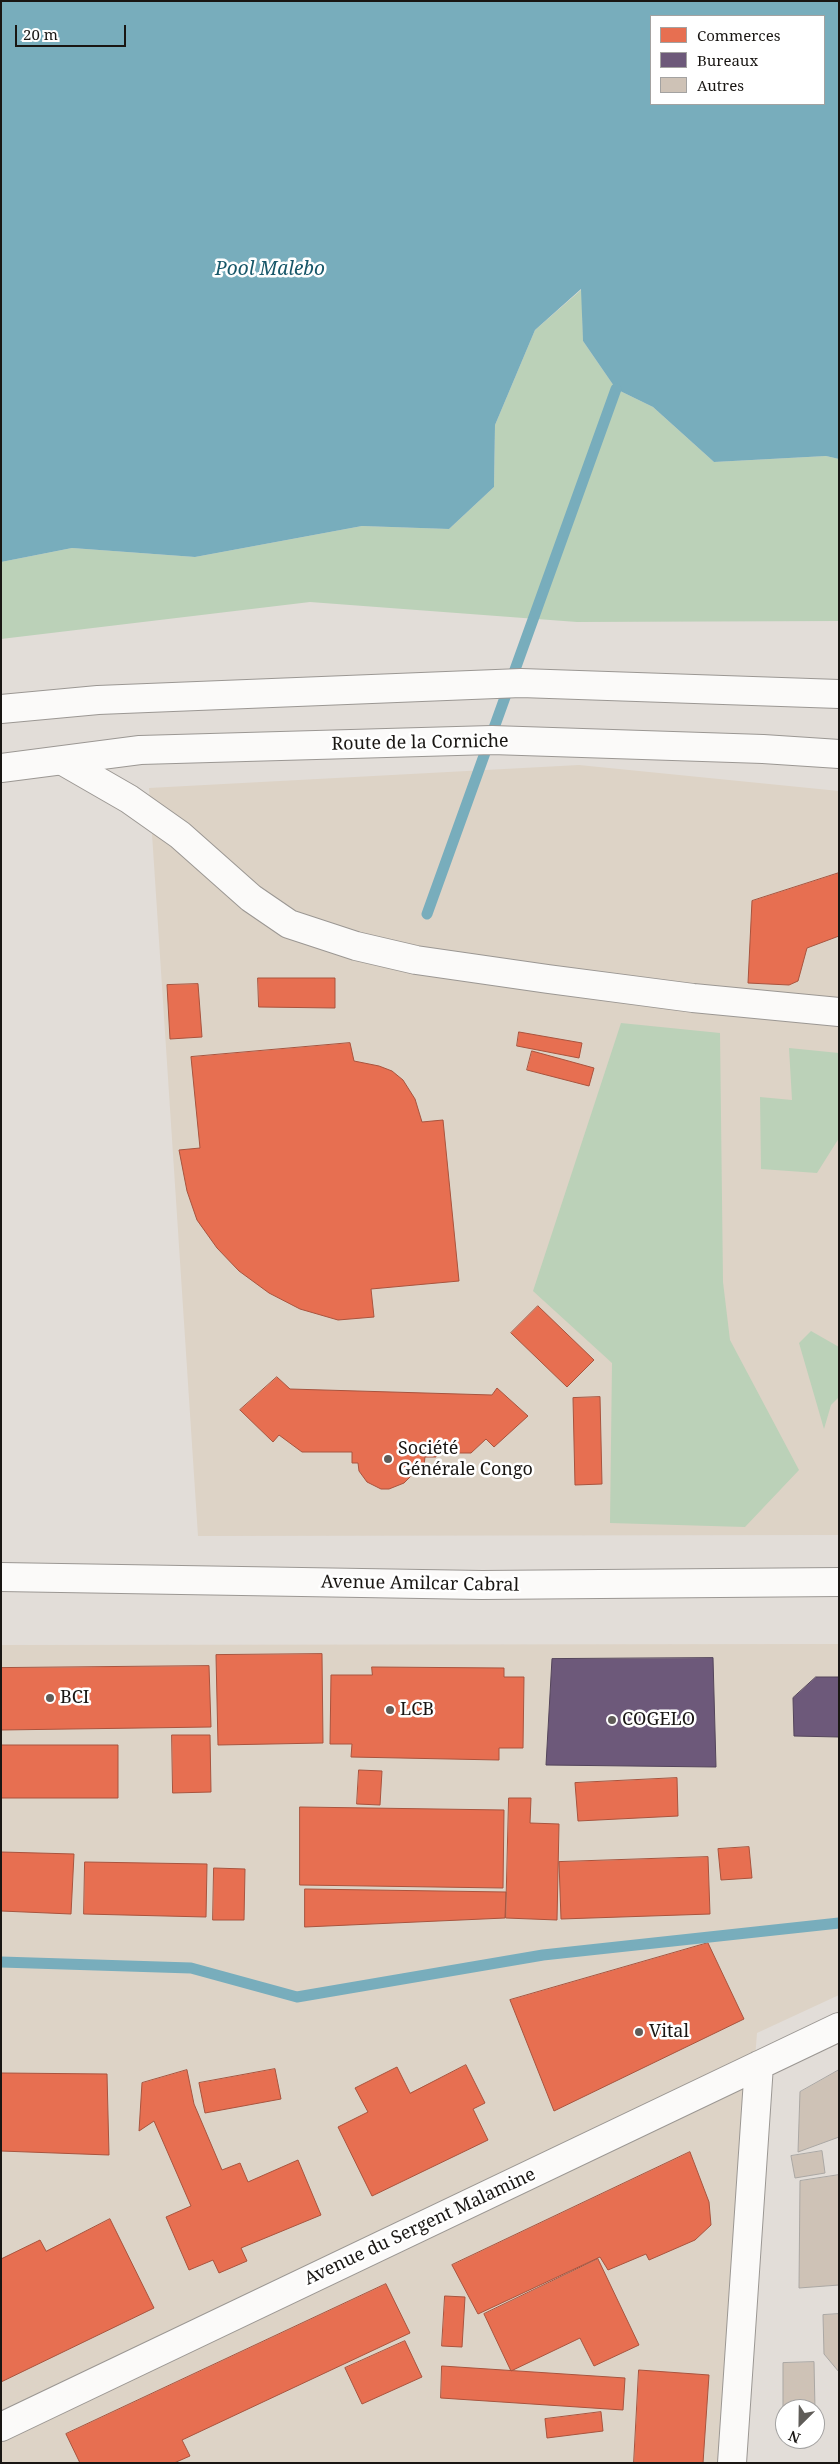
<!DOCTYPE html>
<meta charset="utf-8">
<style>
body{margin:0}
#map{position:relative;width:840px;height:2464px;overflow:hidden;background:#e2ddd8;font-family:"Noto Serif",serif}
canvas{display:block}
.frame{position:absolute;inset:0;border:2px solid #191613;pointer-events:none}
.legend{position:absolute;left:650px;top:15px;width:175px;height:90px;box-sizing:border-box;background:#fff;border:1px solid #a3a2a1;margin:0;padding:6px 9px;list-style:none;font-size:15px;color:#191613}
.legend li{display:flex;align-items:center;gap:10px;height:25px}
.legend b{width:25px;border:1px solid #a3a2a1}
.north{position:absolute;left:775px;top:2399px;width:50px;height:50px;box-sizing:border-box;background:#fff;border:1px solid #a3a2a1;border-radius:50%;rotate:203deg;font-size:14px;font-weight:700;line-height:20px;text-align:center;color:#191613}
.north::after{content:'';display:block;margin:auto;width:18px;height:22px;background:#5f5c58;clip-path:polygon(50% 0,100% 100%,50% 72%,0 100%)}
.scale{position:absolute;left:15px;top:25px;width:111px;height:22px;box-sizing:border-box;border:2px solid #191613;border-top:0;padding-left:6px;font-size:15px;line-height:18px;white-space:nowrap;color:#191613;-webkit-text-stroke:4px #fff;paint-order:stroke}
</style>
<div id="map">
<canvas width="840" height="2464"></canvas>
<div class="frame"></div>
<ul class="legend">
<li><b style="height:14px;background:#e76f51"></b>Commerces</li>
<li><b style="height:14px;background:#6d597a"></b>Bureaux</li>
<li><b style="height:14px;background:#cec2b6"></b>Autres</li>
</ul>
<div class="north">N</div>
<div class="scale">20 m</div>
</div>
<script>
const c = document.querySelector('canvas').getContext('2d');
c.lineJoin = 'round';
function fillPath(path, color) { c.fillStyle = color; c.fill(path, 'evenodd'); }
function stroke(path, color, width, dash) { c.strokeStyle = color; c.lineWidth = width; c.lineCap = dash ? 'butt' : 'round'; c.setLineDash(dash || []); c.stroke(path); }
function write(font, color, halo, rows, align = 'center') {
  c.font = font + ' "Noto Serif",serif'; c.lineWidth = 5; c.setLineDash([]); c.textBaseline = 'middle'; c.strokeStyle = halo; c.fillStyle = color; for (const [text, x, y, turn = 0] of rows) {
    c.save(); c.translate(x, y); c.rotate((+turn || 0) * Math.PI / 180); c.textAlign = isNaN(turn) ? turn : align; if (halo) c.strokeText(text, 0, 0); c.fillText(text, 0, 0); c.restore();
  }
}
const commercial = new Path2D(`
 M579 765 839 791V1535L198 1536 149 788Z
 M839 1644V1995L757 2033 723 2463H1V1645Z`);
const green = new Path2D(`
 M582 289 583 341 616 389 653 407 714 462 826 456 839 459V621L577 622 310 602 1 639V562L72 548 195 557 362 526 449 529 494 487 495 425 535 330Z
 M621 1023 720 1033 723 1282 730 1340 799 1470 745 1527 610 1523 612 1363 533 1291Z
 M789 1048 839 1053V1138L817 1173 761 1169 760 1097 792 1100Z
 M811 1331 839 1347V1397L831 1405 824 1429 799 1343Z`);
const water = new Path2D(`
 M1 1H839V459L826 456 714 462 653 407 616 389 583 341 581 289 535 330 495 425 494 487 449 529 362 526 195 557 72 548 1 562ZM651 16H824V104H651Z`);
const shops = new Path2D(`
 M839 873V936L807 948 798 981 789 985 748 983 752 901Z
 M258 978H335V1008L259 1007Z
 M198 984 202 1037 170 1039 167 985Z
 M519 1032 582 1043 579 1058 517 1046Z
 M350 1043 354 1061 379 1066 392 1071 403 1080 415 1099 422 1122 443 1120 459 1281 371 1289 374 1317 338 1320 300 1309 269 1293 239 1271 217 1248 197 1220 187 1191 179 1150 200 1148 191 1057Z
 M532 1051 594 1068 589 1086 527 1070Z
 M538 1306 594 1360 567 1387 511 1333Z
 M277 1377 290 1389 492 1395 497 1388 528 1416 494 1447 486 1439 471 1453H436V1457H425L424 1465H414L410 1477 404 1483 389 1489H381L367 1482 359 1471 358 1463H352V1452H302L279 1435 273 1442 240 1410Z
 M600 1397 602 1484 575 1485 573 1398Z
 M322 1654 323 1743 218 1745 216 1655Z
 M209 1666 211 1727 1 1730V1668Z
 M372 1667 504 1668V1677H524L523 1748H499V1760L351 1757 352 1744H330L331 1675H372Z
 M172 1735H210L211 1792 173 1793Z
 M1 1745H118V1798H1Z
 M359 1770 382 1771 380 1805 357 1804Z
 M677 1778 678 1816 578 1821 575 1783Z
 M509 1798H531L530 1823 559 1824 557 1920 506 1918Z
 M300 1807 504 1810 503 1888 300 1885Z
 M749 1847 752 1878 721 1880 718 1849Z
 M1 1852 74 1854 71 1914 1 1911Z
 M708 1857 710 1914 561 1919 559 1862Z
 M85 1862 207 1864 206 1917 84 1914Z
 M214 1868 245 1869 244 1920H213Z
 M305 1889 506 1892 505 1918 305 1927Z
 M708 1943 744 2019 554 2111 510 2000Z
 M466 2065 485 2103 473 2109 488 2140 372 2196 338 2127 368 2112 355 2088 397 2067 410 2093Z
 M275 2069 281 2099 205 2113 199 2083Z
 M187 2070 194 2104 222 2170 240 2163 248 2182 298 2160 321 2215 241 2248 247 2261 219 2273 213 2260 189 2270 166 2217 191 2206 154 2121 139 2131 142 2083Z
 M1 2073 107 2074 109 2155 1 2151Z
 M690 2152 709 2202 711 2225 695 2240 649 2260 646 2254 608 2270 600 2257 478 2314 452 2265Z
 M110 2219 154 2308 1 2382V2259L40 2240 46 2251Z
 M598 2259 639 2345 594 2366 580 2338 511 2371 484 2314Z
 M386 2284 410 2333 182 2440 190 2456 174 2463H80L66 2434Z
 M445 2296 465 2297 462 2347 442 2346Z
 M405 2341 422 2377 362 2404 345 2368Z
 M442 2366 625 2378 623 2410 441 2398Z
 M639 2370 709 2375 703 2463H634Z
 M601 2412 603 2431 547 2438 545 2419Z`);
const offices = new Path2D(`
 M713 1658 716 1767 546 1765 552 1659Z
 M816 1677H839V1737L794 1736 793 1698Z`);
const stream = new Path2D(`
 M427 914 616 389
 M1 1962 191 1968 297 1997 543 1955 839 1923`);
const building = new Path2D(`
 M839 2070V2137L798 2152 800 2092Z
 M822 2151 825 2173 795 2178 791 2156Z
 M839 2175V2285L799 2288 800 2181Z
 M839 2314V2372L824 2354 823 2315Z
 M814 2362 815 2409H785V2415H783V2363Z`);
const minor = new Path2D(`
 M63 761 129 799 180 835 251 898 289 924 356 946 416 960 548 979 693 998 839 1012
 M1 2427 839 2027
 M732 2463 759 2065`);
const secondary = new Path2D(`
 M1 709 98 700 521 683 839 694
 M1 768 140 750 492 740 763 749 839 754
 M1 1577 482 1585 839 1582`);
const markers = [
 [388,1459,5,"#5f5c58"],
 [50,1698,5,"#5f5c58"],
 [390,1710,5,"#5f5c58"],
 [612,1720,5,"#5f5c58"],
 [639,2032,5,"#5f5c58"]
];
const streetNames = [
 ["Route de la Corniche",420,743,-1],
 ["Avenue Amilcar Cabral",420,1584,1],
 ["Avenue du Sergent Malamine",420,2227,-25]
];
const poiNames = [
 ["Société",398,1449],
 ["Générale Congo",398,1470],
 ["BCI",60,1698],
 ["LCB",400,1710],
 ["COGELO",622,1720],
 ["Vital",649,2032]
];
const waterNames = [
 ["Pool Malebo",270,270]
];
fillPath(commercial, '#ddd3c6');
fillPath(green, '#bbd1b8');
fillPath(water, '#78adbc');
fillPath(shops, '#e76f51');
stroke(shops, '#a9543e', 1);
fillPath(offices, '#6d597a');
stroke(offices, '#54455b', 1);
stroke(stream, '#78adbc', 11);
fillPath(building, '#cec2b6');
stroke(building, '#aaa7a3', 1);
stroke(minor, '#9b9793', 30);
stroke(secondary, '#9b9793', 30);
stroke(minor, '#fbfaf9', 28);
stroke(secondary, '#fbfaf9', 28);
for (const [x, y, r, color] of markers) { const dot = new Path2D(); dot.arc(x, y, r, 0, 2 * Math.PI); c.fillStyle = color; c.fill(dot); stroke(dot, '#fff', 2); }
write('18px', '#191613', '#fff', streetNames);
write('18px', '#191613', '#fff', poiNames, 'left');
write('italic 19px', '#175769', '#fff', waterNames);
</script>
